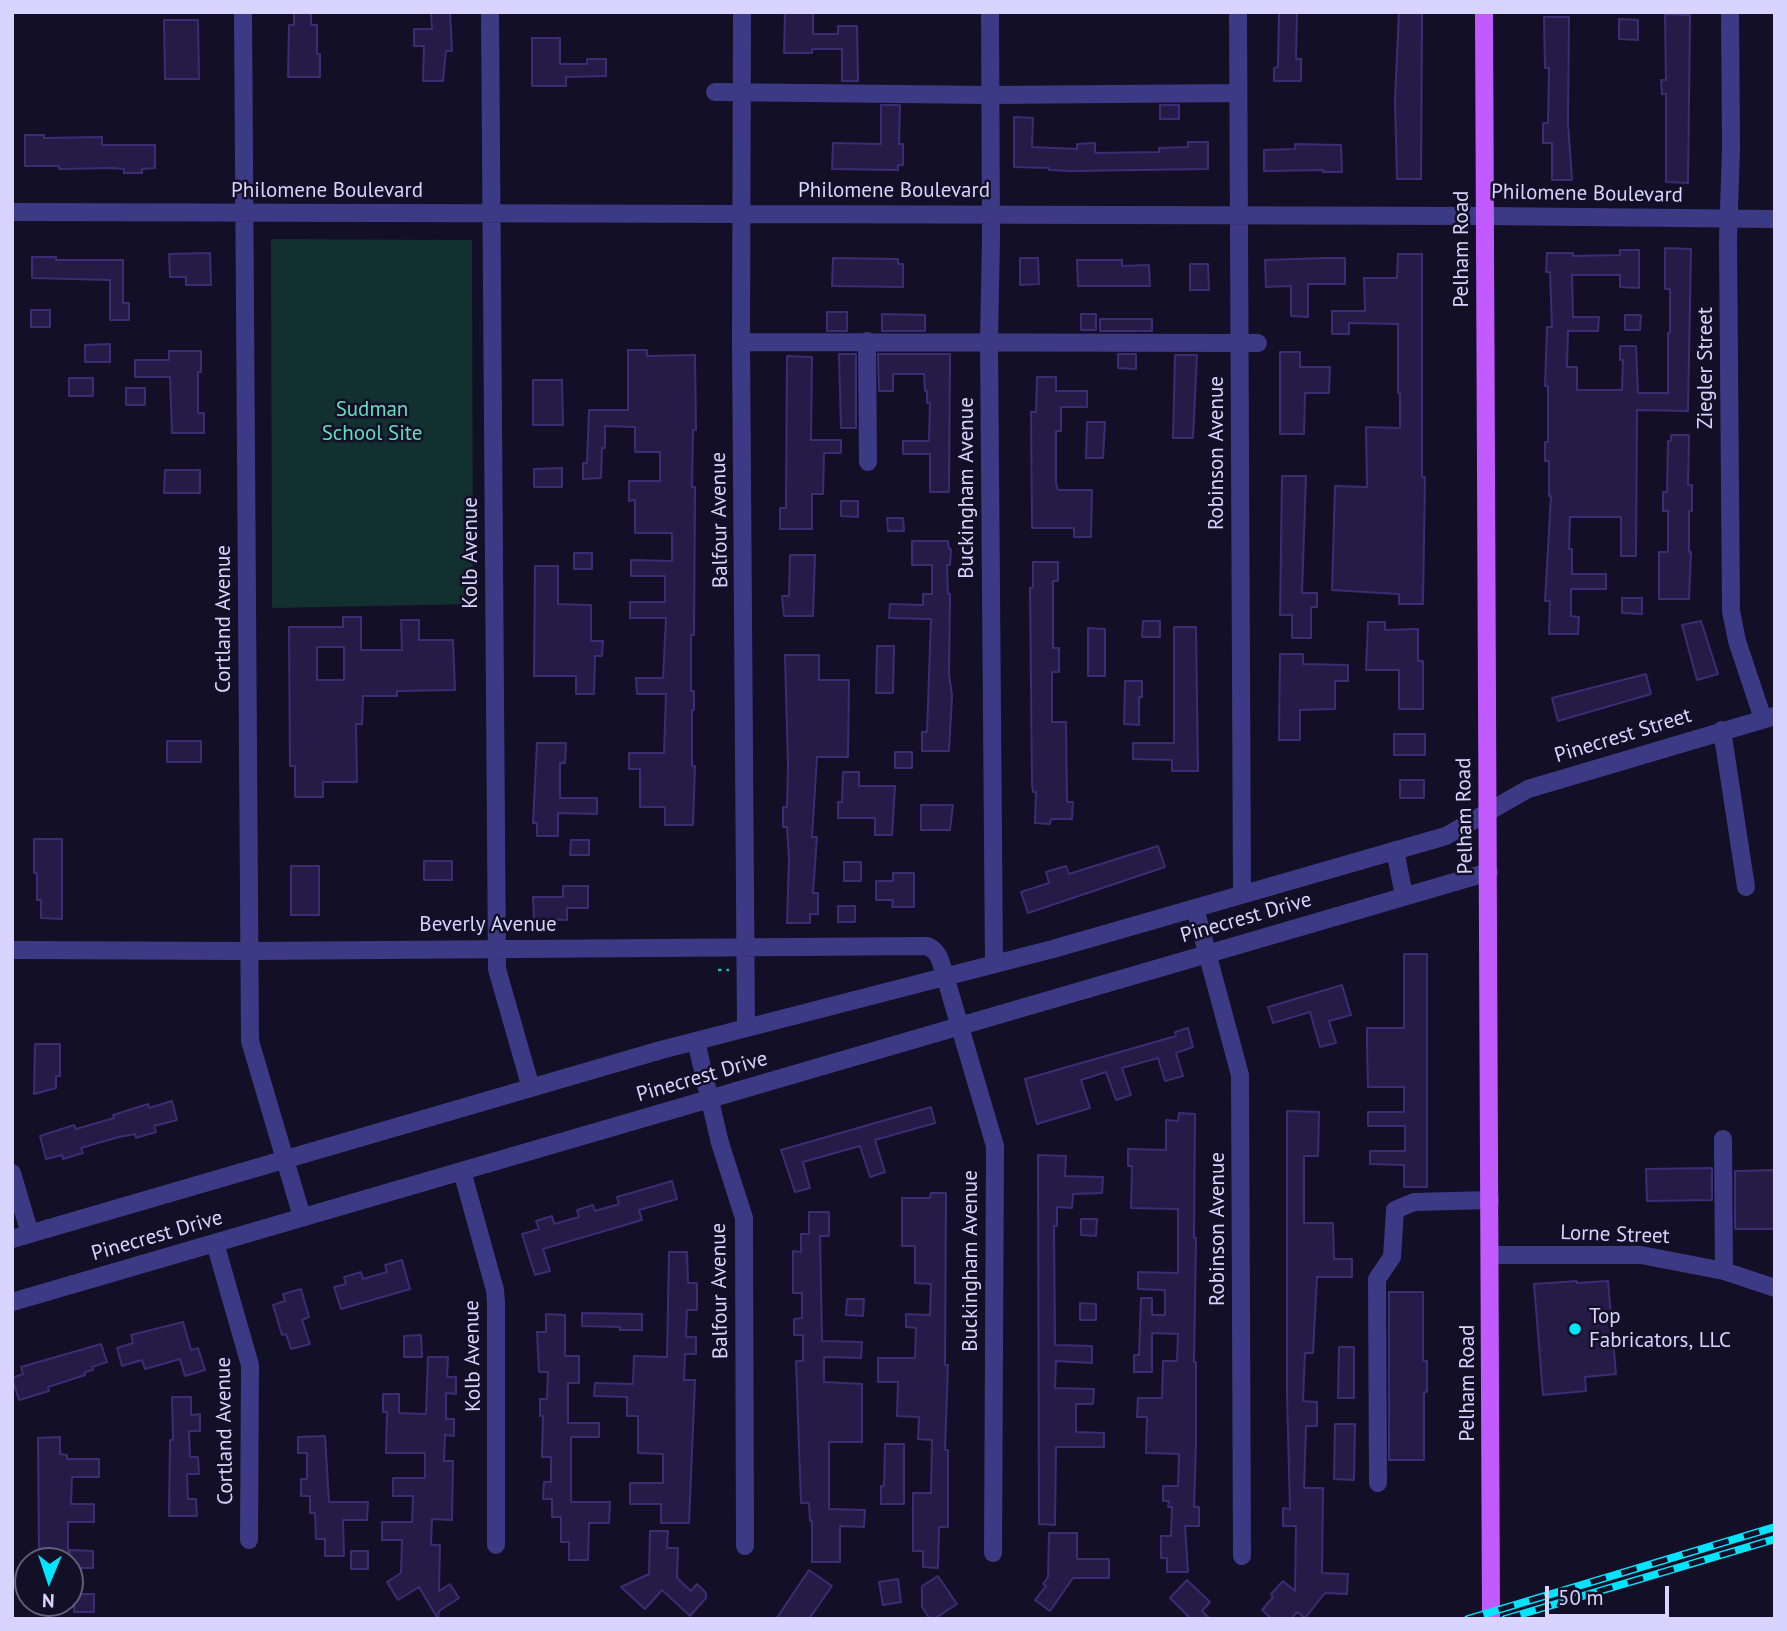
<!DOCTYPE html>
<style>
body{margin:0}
#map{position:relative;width:1787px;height:1631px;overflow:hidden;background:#130f26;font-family:"PT Sans",sans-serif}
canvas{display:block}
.frame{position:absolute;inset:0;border:14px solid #d9d4ff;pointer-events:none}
.north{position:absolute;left:14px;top:1547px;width:70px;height:70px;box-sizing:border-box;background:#130f26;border:2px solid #625e7d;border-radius:50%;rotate:182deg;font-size:19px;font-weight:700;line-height:28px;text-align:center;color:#d9d4ff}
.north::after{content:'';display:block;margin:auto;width:24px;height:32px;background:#00e5ff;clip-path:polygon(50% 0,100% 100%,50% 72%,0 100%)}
.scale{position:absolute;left:1545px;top:1586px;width:124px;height:32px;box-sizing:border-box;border:4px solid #d9d4ff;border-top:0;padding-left:9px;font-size:21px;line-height:24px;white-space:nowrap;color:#d9d4ff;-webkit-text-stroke:5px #130f26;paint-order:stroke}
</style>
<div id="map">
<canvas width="1787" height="1631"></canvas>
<div class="frame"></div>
<div class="north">N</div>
<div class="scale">50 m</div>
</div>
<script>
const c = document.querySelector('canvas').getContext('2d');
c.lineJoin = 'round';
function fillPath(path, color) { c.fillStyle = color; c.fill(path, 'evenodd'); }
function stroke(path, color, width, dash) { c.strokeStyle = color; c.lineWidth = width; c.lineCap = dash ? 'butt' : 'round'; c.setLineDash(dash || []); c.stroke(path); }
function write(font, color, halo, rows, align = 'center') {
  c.font = font + ' "PT Sans",sans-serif'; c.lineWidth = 5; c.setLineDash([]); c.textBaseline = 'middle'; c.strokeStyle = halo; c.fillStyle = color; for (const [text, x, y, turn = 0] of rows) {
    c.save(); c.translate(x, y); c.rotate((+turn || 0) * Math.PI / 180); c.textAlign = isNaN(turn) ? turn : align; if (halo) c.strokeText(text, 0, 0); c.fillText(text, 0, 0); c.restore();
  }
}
const green = new Path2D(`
 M271 239 472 240 473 604 272 608Z`);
const building = new Path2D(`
 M294 12H311V25H317V54H320V77H288L289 25H294Z
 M431 12H450L452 51H446L443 81H423L424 46H414V29H432Z
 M785 12H813V34H838V26H857L858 81H842V49H812V53H784Z
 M1279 12H1297L1296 59H1301V81H1274V68L1278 67Z
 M1399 12H1422L1421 179H1397L1395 100Z
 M1665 14 1690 15 1688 183 1666 182V94H1662L1661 80H1666Z
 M1544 17H1569L1568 123 1572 180H1552V143H1543V123H1548L1549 68H1545Z
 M1619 19 1638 20V40L1619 39Z
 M164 20H198L199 79H165Z
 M532 38H560V64H587V59H606V76L566 77V86H532Z
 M881 105H900L899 144H903V165H898V170L832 169 833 143 881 144Z
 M1160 105H1179V119H1160Z
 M1014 117 1033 118 1032 147 1077 149V144L1095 143V153L1159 152V148L1188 147V142H1208V169L1070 171 1049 170V168L1014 167Z
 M25 135H44V138L102 137V145H155V168L142 169V173H124V169L112 168 59 169V166H25Z
 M1295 144 1341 145 1342 172H1323V170L1264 171V150L1295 149Z
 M1665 248 1691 249 1688 411 1637 410 1636 556H1621V517H1570L1569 549H1572V574H1606V589H1571V616L1579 617 1578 634H1549L1550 601H1545L1551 496H1549V461H1545V442H1548V386H1545L1547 327H1552L1550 272H1546L1547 253H1573V256L1620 255V250H1639V288L1620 287V275H1572L1573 317H1599L1598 331H1568L1567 367H1577V390H1622L1623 360H1620V346H1636L1638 393H1668V333H1670V289H1665Z
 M210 253 211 285H186V277H170L169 254Z
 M1398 254H1422V477H1425L1423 604H1399V594L1332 590 1335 486 1367 487 1366 427 1400 428V393H1398V324L1349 323V334H1332V311H1365L1364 278H1397Z
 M32 257H56V260H123V303H129V320H110V280L32 278Z
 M833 258 898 259V264H903V287L832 286Z
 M1020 258H1038L1039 284 1020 285Z
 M1327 258H1345V284H1308V317L1291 316V286L1266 287 1265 260Z
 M1077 260H1122V266L1149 265 1150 286H1078Z
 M1190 264H1208L1209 290H1190Z
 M31 310H50V327H31Z
 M827 312H847V331H827Z
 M882 314 925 315V331H882Z
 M1081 314H1096V330H1081Z
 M1625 315H1641L1640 330H1625Z
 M1100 319H1152V331H1100Z
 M110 344V362H85V345Z
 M628 350H647V356L695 355 696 430H693L692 487H695L694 635H691V691H694V710H692V766H695L693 825H665V807H640V769H629V753H664L666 694H637L636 678H663L666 618H630V602H665V576H631V560L672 561V533H635V500L629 501V481H660V452H635V427L605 426V448H602L601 478 583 479V463H587L589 410H628Z
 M169 351H201V372H198V413H204V433H172L170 377H135V360H169Z
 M1280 352H1300V367H1330L1329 393H1305L1304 434H1280Z
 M839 354H856V428H841Z
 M878 354H950L949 492H930V454H903V441H929L930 403H927V391H925L924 374H893V391H879Z
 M1118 354H1136V369L1118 368Z
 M1175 355H1197L1193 438H1173Z
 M787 356 812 357 811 440H841V453H824L823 494H812V529H780V508H786Z
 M1037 377H1056V391H1087V407H1061V431H1056V483L1058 490H1092L1091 537H1074V528H1032L1031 412H1036Z
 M69 378H93V396H69Z
 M533 380H562L563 425H533Z
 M126 388H145V405H126Z
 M1087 422H1105L1103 458H1086Z
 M1671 435H1689L1688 485H1692V511H1689V552H1691L1689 599H1659V552H1668V511H1663V492H1667L1668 441H1671Z
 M562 468V487H534V469Z
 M165 470H200V493H164Z
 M1282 476H1306L1302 593H1317V607H1311V638H1292V615H1280Z
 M841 501H858V517L841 516Z
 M887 518H903L904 531H888Z
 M912 541H948L949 549H951L950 565H947L948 594H950L949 674 952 696 949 751H922V732H927L931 619 889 618 890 604 923 605V594H932V565H912Z
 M574 553H592V569H574Z
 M790 555H815L813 616H784L782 596H789Z
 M1033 562H1058V581H1053V648H1059V672H1052V722H1066L1067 802H1073L1072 819H1051L1050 824 1035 823 1036 792H1033L1032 784 1030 588 1033 587Z
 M535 566H558V604L591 605V641H603L602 656H595L594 694H576V676H534Z
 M1622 598H1642V614L1622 613Z
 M343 617H361V650H402L401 620H419V640H453L455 690 397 691V696H363L362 724H356L357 782H323V797H295V766H290L289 627H343ZM317 647H344V680H317Z
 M1143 621H1160V637H1142Z
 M1701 621 1718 674 1697 680 1682 625Z
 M1368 622H1385V630L1418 629V661H1423V709H1399V670H1366Z
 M1174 627H1196L1198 771H1172V760L1133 759V743H1174Z
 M1088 628 1105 629V676H1088Z
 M877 646H894L893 693H876Z
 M1280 654H1303V664L1348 665V681H1335V709L1300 710V740H1279Z
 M785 655H819V680H849L848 757H817L812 837H817L813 893H818V914H810V923H787L789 858 787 827H783V807H787L788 766Z
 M1646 674 1651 694 1558 721 1552 698Z
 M1125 681H1142V697H1139V725L1124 724Z
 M1394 734H1425V755H1394Z
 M167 741H201V762H167Z
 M537 743H566L565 763H560V798H597V814L558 813V836H537V823H533Z
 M895 752H912V768H895Z
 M843 772H859V786H895L892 835H875V818H838V802H842Z
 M1400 780H1424V798H1400Z
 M921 805H953L950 830H921Z
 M34 839H62V919L41 918V900H37V873H34Z
 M571 840H589V855H570Z
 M1158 846 1165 867 1028 913 1021 892 1049 883 1046 872 1066 866 1069 874Z
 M424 861H452V880H424Z
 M844 862H861V881H844Z
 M291 866H319V915H291Z
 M893 873H914V907H892L893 900H876V881H893Z
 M563 886H588V908H567V920L534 919 533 897H563Z
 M838 906H855V922H838Z
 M1404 954H1427V1187H1404V1165L1370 1164V1151H1405V1126H1368V1112H1404V1087H1368L1367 1046V1028H1404Z
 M1342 985 1351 1015 1329 1021 1336 1043 1320 1047 1310 1012 1273 1023 1268 1007Z
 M1188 1028 1193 1047 1176 1053 1183 1076 1165 1081 1158 1058 1122 1068 1131 1095 1116 1100 1106 1072 1081 1080 1090 1108 1037 1124 1025 1079 1176 1036 1175 1032Z
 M35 1044H60V1076H56V1088L34 1094Z
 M172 1101 177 1120 154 1126 156 1132 136 1138 135 1134 119 1137 81 1148 83 1153 63 1159 62 1155 46 1159 40 1136 74 1125 76 1129 114 1118 113 1115 148 1104 149 1108Z
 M931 1107 935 1123 875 1140 885 1172 870 1177 860 1146 803 1162 810 1188 795 1192 781 1150Z
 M1287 1111 1319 1112 1318 1156H1304V1223H1333L1334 1259H1352V1277H1317L1313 1353H1305L1303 1401 1317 1402V1426H1306L1304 1488H1323L1322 1573 1348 1574 1347 1594 1325 1593 1305 1618 1297 1612 1291 1619H1272L1262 1610 1273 1597 1271 1594 1283 1581 1295 1591 1296 1526H1283V1508L1290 1509 1287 1394Z
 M1179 1113 1195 1114 1194 1238H1196L1194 1362H1196V1444L1194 1507H1199V1526H1185L1188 1572H1167V1558H1161V1536H1171L1172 1507H1168L1169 1501H1163V1486H1178L1179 1454 1146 1453 1147 1417H1137L1138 1398H1162L1163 1361H1177L1178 1334 1152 1333V1372H1134V1355H1139L1141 1298H1152V1315H1165V1290L1138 1289V1272L1178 1273V1209L1131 1208 1132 1166H1128V1149L1166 1150V1120L1178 1121Z
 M1038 1155 1066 1156 1065 1176 1103 1177 1102 1193 1073 1194 1072 1208 1057 1207V1226H1054L1055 1345 1092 1346V1363L1056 1361 1055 1388 1094 1389 1093 1404H1076V1432L1104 1433V1447H1056L1055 1525 1039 1524Z
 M1712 1168V1200L1647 1201 1646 1169Z
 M1775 1170V1229H1735V1171Z
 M672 1181 677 1199 639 1210 642 1220 543 1249 550 1271 535 1275 522 1234 539 1229 536 1221 552 1216 554 1224 579 1217 577 1210 593 1205 595 1211 619 1204 617 1197Z
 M931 1193H946L945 1365H948L945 1450H948V1527H939L938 1568 923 1567V1551H913V1493H931L932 1440 918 1439 919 1417 897 1416 898 1382H878V1358H915L916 1328 906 1327V1314L930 1315 931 1284 915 1283V1246H902V1198H930Z
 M809 1212H829V1236H820L822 1341 862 1342 861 1358 824 1357V1382L862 1384V1442H829V1509L865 1510 864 1527 840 1526V1562H812V1521H810L809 1503H801L796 1361H803V1335H794V1319L802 1318V1293H793V1251L801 1252V1234H809Z
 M1081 1219H1097L1096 1236 1081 1235Z
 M669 1252H687L688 1283H697V1310H687L686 1337H696V1354H685L684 1380H695L689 1523H661V1504H630V1483H663V1454L638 1453V1416H627V1397L594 1396 595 1383 633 1384 634 1356 667 1357Z
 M402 1260 410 1289 341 1309 334 1287 346 1284 344 1277 361 1272 363 1279 387 1272 385 1265Z
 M1577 1281V1283L1608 1281 1616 1374 1585 1377 1586 1391 1543 1395 1534 1284Z
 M301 1289 309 1317 302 1320 310 1344 291 1349 286 1334 282 1335 273 1305 285 1301 283 1294Z
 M1389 1292H1423V1361H1427V1392H1424V1460H1389Z
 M847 1299H864L863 1316 846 1315Z
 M1080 1303 1096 1304V1320H1080Z
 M582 1313 642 1314V1330H620V1327L582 1326Z
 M546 1314 565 1315V1356H579V1383H568V1423H599V1437H571V1502H610L609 1523H589L588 1560H569V1542H561V1517H552V1499H543L544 1482H551V1457H542L543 1416H540V1399H547L548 1372H539L537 1332H546Z
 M183 1322 191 1350 198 1348 205 1370 185 1376 180 1359 145 1369 142 1360 122 1366 117 1348 133 1343 131 1335Z
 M421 1335 422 1357H404V1336Z
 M101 1344 107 1362 92 1367 93 1370 85 1372V1375L48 1387 49 1391 19 1400 12 1378 23 1374 21 1367Z
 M1339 1347H1354V1398H1338Z
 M428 1357H448L447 1377H456V1394L446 1393V1419H454V1436L445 1435 444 1461H453L452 1520 432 1519 431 1545H440L439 1591 450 1584 459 1598 439 1611 438 1619 419 1587 398 1600 387 1582 401 1573 402 1540H382V1522H412L413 1496H393V1478H425V1453H386L387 1412H383V1394H399V1413L426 1414Z
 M172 1397H191V1415L200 1414V1431H189L190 1457H198L199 1474H187L188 1499H196L197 1516H169L170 1440H173Z
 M1335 1424H1355L1354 1480 1334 1479Z
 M325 1436 329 1502H368L367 1520H343L344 1556H325V1539H316L315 1513H310V1496H301V1479H307V1453H298V1437Z
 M60 1437V1454L67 1455V1459H99V1477H72L71 1504H94V1522H68V1555L39 1554 38 1438Z
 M885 1444H904V1504H881V1486H884Z
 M650 1531H668L667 1548H678L677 1578 691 1591 697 1584 706 1593V1598L690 1616 662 1590 645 1609 621 1587 649 1574Z
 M1049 1533H1077V1559H1109V1578H1073L1050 1611 1035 1600 1046 1586 1043 1584 1048 1577Z
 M70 1550 93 1551V1568H70Z
 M351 1551H368V1569H351Z
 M809 1570 832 1586 809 1619H776Z
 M938 1576 957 1604 934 1619H930L922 1607V1586Z
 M898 1579 901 1602 883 1605 879 1582Z
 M1187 1580 1210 1602 1202 1611 1210 1619H1191L1170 1598Z
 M74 1594H94V1612H74Z`);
const path = new Path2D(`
 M718 970H729`);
const minor = new Path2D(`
 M243 12 250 1041 302 1217
 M490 12 497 969 531 1088
 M742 12 741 342 746 1028
 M990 12 991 239 989 342 994 964
 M1238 12 1242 894
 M1730 12 1731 148 1728 240 1731 611 1737 641 1763 719
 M715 92 990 95 1238 93
 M12 212 1485 216 1775 219
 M867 341 868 462
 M741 342 1258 343
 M1722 730 1746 887
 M1395 850 1404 896
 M1195 908 1240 1075 1242 1556
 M12 950 249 951 927 946C940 951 941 964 945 976L995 1146 993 1553
 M696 1041 720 1143 744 1218 745 1546
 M1723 1139 1724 1271
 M462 1171 495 1290 496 1303V1545
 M12 1173 30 1234
 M12 1239 661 1050 1053 949 1446 836 1528 789 1775 716
 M215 1243 250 1365 249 1540
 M1490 1255H1641L1724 1271 1775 1288
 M12 1302 1489 872
 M1378 1483 1377 1279 1392 1257 1395 1210 1414 1202 1490 1200`);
const major = new Path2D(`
 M1484 12 1491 1619`);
const rail = new Path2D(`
 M1468 1619 1775 1527
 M1505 1619 1775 1539`);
const markers = [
 [1575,1329,7,"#00e5ff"]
];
const streetNames = [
 ["Philomene Boulevard",327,191],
 ["Philomene Boulevard",894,191],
 ["Philomene Boulevard",1587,194,1],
 ["Pelham Road",1462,249,-90],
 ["Ziegler Street",1706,368,-90],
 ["Robinson Avenue",1217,453,-90],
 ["Buckingham Avenue",967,488,-90],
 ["Balfour Avenue",720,520,-91],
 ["Kolb Avenue",471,553,-90],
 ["Cortland Avenue",224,619,-90],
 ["Pinecrest Street",1623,736,-17],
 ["Pelham Road",1465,816,-91],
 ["Pinecrest Drive",1246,918,-16],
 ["Beverly Avenue",488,925],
 ["Pinecrest Drive",702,1077,-16],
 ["Robinson Avenue",1218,1229,-90],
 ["Lorne Street",1615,1235,2],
 ["Pinecrest Drive",157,1236,-16],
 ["Buckingham Avenue",971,1261,-90],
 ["Balfour Avenue",720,1291,-91],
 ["Kolb Avenue",473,1356,-91],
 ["Pelham Road",1468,1383,-90],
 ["Cortland Avenue",225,1431,-91]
];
const parkNames = [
 ["Sudman",372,410],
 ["School Site",372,434]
];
const poiNames = [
 ["Top",1589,1317],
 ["Fabricators, LLC",1589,1341]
];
fillPath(green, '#12302f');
fillPath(building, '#241b47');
stroke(building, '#3b2d73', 2);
stroke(path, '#2fb8b0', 2.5, [3.5, 5]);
stroke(minor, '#3d3a85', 18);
stroke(major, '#c25bff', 18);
stroke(rail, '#00e5ff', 8);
stroke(rail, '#130f26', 5, [16]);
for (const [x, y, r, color] of markers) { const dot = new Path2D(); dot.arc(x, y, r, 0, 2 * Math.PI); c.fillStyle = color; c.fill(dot); stroke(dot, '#130f26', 2.5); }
write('21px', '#d9d4ff', '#130f26', streetNames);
write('21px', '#5fe0c0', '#130f26', parkNames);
write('21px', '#d9d4ff', '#130f26', poiNames, 'left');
</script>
